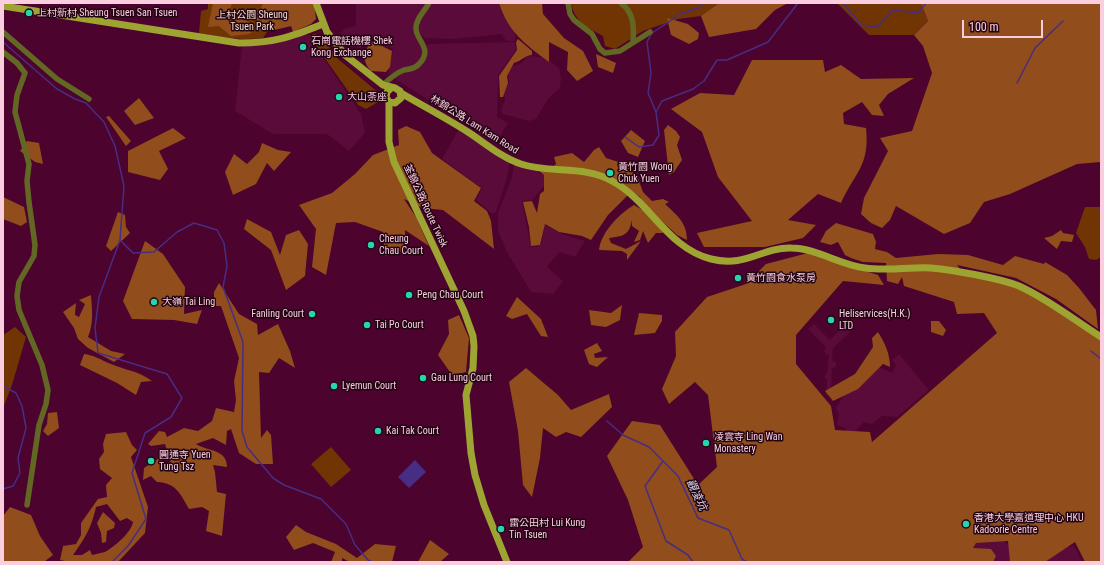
<!DOCTYPE html>
<meta charset="utf-8">
<style>
body{margin:0}
#map{position:relative;width:1104px;height:565px;overflow:hidden;background:#4c032d;font-family:"Roboto Condensed",sans-serif}
canvas{display:block}
.frame{position:absolute;inset:0;border:4px solid #facddf;pointer-events:none}
.scale{position:absolute;left:962px;top:20px;width:81px;height:18px;box-sizing:border-box;border:2px solid #facddf;border-top:0;padding-left:5px;font-size:12px;line-height:14px;white-space:nowrap;color:#facddf;-webkit-text-stroke:3px #220513;paint-order:stroke}
</style>
<div id="map">
<canvas width="1104" height="565"></canvas>
<div class="frame"></div>
<div class="scale">100 m</div>
</div>
<script>
const c = document.querySelector('canvas').getContext('2d');
c.lineJoin = 'round';
function fillPath(path, color) { c.fillStyle = color; c.fill(path, 'evenodd'); }
function stroke(path, color, width, dash) { c.strokeStyle = color; c.lineWidth = width; c.lineCap = dash ? 'butt' : 'round'; c.setLineDash(dash || []); c.stroke(path); }
function write(font, color, halo, rows, align = 'center') {
  c.font = font + ' "Roboto Condensed","Noto Sans TC",sans-serif'; c.lineWidth = 3; c.setLineDash([]); c.textBaseline = 'middle'; c.strokeStyle = halo; c.fillStyle = color; for (const [text, x, y, turn = 0] of rows) {
    c.save(); c.translate(x, y); c.rotate((+turn || 0) * Math.PI / 180); c.textAlign = isNaN(turn) ? turn : align; if (halo) c.strokeText(text, 0, 0); c.fillText(text, 0, 0); c.restore();
  }
}
const built = new Path2D(`
 M356 3H426L415 22 423 54 417 65 388 75 393 49 370 37 360 49 352 43H346L338 35 346 28 356 26Z
 M436 3H499L502 14 515 32V41H506L502 34 454 39 424 38 419 32V22L430 5Z
 M306 32 361 114 365 133 349 151 327 134H273L235 111 242 46Z
 M515 42 516 50 498 75 497 117 508 123 496 143 394 78 399 74 415 69 427 50V44Z
 M528 56 541 57 549 60 559 68 561 77 560 88 548 99 536 119 529 121 503 114 501 110 505 100 504 93 509 82 508 75 511 67 521 63Z
 M460 127 510 159 507 178 496 212 492 214 476 200 482 188 442 159Z
 M514 162 544 175V186L532 200 522 201 531 247 539 246 541 244 545 225 562 234 585 241 575 257 559 252 547 267 563 281 553 294 531 292 507 252 498 231V213L512 177Z
 M848 322 854 328 833 348 832 360 836 363V367L832 368 831 395H826L827 379H825V375L827 373 829 355H826L824 350 827 348 808 329 814 324 830 340Z
 M899 354 929 390 897 417 882 416 872 424 864 422 853 433H849L845 428 837 425 839 415 836 408 845 393 879 367 892 373 896 365 892 360Z
 M979 520 1019 554 1074 546 1083 562H923Z`);
const green = new Path2D(`
 M208 3H310L291 26 267 32 263 38C241 41 221 37 199 33L201 11 208 9Z
 M571 3H719L701 16 678 19 643 31 615 49 605 46 603 36C588 28 574 21 571 3Z
 M837 3H921L928 21 914 35H869Z
 M314 34 321 36 338 59 379 93 380 101 366 109 358 105 309 36Z
 M1085 207H1101V257L1096 260 1089 259 1085 247 1076 233Z
 M15 327 26 337 12 385 3 408V335Z
 M331 447 351 470 331 487 311 464Z`);
const forest = new Path2D(`
 M213 3H232L229 12 236 19 246 20 254 26 263 3H314L316 19 311 24 293 32 291 26 273 30H257L249 34 231 36 219 26 208 27Z
 M499 3H542L543 14 564 38 583 51 593 71 577 81 567 70 568 52 549 42V62C526 45 508 32 499 3Z
 M719 3H788L775 10 756 29 709 37 701 16Z
 M921 3H1101V162L1077 164 1010 194 984 202 970 223 944 234 896 206 890 220 882 228 871 223 861 214 864 198 888 151 880 138 912 131 932 73 923 46 914 35 928 21Z
 M667 18 688 24 699 33 698 39 689 44 671 35Z
 M518 39 532 51V55C526 55 521 61 514 63L507 76 508 83 503 97H500L499 76 517 50 516 42Z
 M372 41 392 51 390 67 386 72 371 71C361 60 364 51 372 41Z
 M596 54 616 63 613 73 598 67Z
 M752 60H823L825 72 841 65 861 79 914 78 888 94 879 105 884 116 872 115 862 102 843 113 844 124 866 128C870 166 855 172 841 203L818 194 788 220 816 225 803 238 765 247H704L697 233 752 221 718 177 702 132 671 109 700 93 734 95Z
 M139 98 154 118 135 125 124 111Z
 M109 116 131 141 126 146 106 117Z
 M668 125 676 131 680 137 677 145 682 160 674 172 669 175 664 130Z
 M406 126 420 132 432 153 481 188 474 201 487 211 491 221 494 249 443 210 423 208 404 199 416 217 429 246 405 230 406 250 385 256 383 232 355 222 336 223 326 275 312 267 316 229 299 205 332 193 355 174 373 155 399 145 398 130Z
 M173 128 186 138 159 151 168 169 160 180 128 172V151Z
 M631 130 645 141 638 157 628 153 621 141Z
 M27 141 39 143 43 164 35 162 20 151Z
 M262 143 278 150 291 152 274 171 267 163 256 184 233 195 225 172 234 154 247 164 259 152Z
 M599 147 606 158 625 164 637 176 643 192 652 201 663 199 669 202 665 204C677 215 687 223 687 240L677 235 642 203 640 197 632 191 608 215 591 240 582 236 559 232 545 224 540 245 531 246 529 227 523 202 532 201 537 213 540 194 544 191V175L538 170H550L556 164 554 157 572 153 584 162 594 150Z
 M3 197 24 207 27 222 21 226 3 219Z
 M634 205 656 218 663 233H656L648 243 643 231 640 240 634 242 639 231 632 226V220C629 236 623 236 609 238L611 243 626 249 641 241 627 260V254L622 251 599 250C601 232 619 214 634 205Z
 M118 212 125 215 126 227 130 233 111 251 106 246Z
 M247 219 271 232 280 255 286 235 299 230 308 244 305 276 286 290 271 250 244 229Z
 M836 223 873 234 876 242 875 249 887 252 896 258 938 254 968 255 1003 265 1015 256 1044 264 1045 262 1067 275 1079 288 1096 310 1098 329 1056 299 1016 278 957 265 962 271 1025 290 1101 340V562H1085L1075 542 1045 562H1010L1008 541 976 543 973 548 991 549 996 556 993 562H628L643 547 628 500 607 456 632 421 660 425 698 485 717 467 708 395 695 382 669 404 662 389 676 356 675 332 707 297 746 284 766 264 808 253 878 275 884 285 843 281 796 335V364L831 406 835 430 870 432 872 442 997 333 984 313 957 314 954 302 904 286 902 277 898 284 887 281 886 263 863 262 851 258 845 255 838 242 831 245 820 242 826 231Z
 M1061 230 1063 233 1074 235 1072 242 1061 241 1057 249 1044 238 1052 236Z
 M145 241 163 254 185 287 184 314 202 310 197 324 174 320 132 319 123 301Z
 M219 283 239 314 257 324 258 335 278 324 290 351 295 368 279 358 269 373 259 372 261 438 267 430 271 435 273 464H256L239 453 231 429 227 431 226 445 213 438 196 444C209 452 227 449 227 467L213 465 215 472 217 492 226 494 222 536 206 531 209 511 202 507 189 509C180 493 176 483 157 482L151 476 143 480 144 468 161 457 166 470 171 464 165 444 151 446 148 444 159 431 165 432 167 437 184 428 198 431 212 421 216 408 234 412 236 400 234 381 239 358 221 306H214V292Z
 M91 295C92 310 94 323 88 337L111 351 125 354 114 362 88 348 78 339 74 328 63 312 76 303 75 315 79 317 85 304 79 300Z
 M517 297 541 319 548 337 541 336 527 314 512 319 506 316Z
 M622 305 620 320 606 327 591 325 589 310 611 313Z
 M639 313 662 315V321L655 333 634 335Z
 M459 315 469 338 466 372 452 375 438 355 449 334 448 320Z
 M931 321H939L946 330 943 336 931 332Z
 M878 332C885 343 890 354 890 367L883 364 858 389 833 401 825 391 855 374 873 347 872 338Z
 M597 343 602 351 594 354 595 358 608 357 597 367 589 364 584 350Z
 M84 354C94 355 101 360 111 364 125 370 139 371 152 381L141 382 136 395 117 383 80 365Z
 M526 368 558 395 571 410 609 394 612 407 581 437 566 432 556 437 543 428 540 458 532 497 523 485 518 431 509 382Z
 M57 412 59 428 48 436 43 431 47 424 48 413Z
 M126 432 132 445 137 450 131 457 148 507 145 533 118 562H70L60 560 63 546 76 544 81 535V523L98 499 107 497 106 485 112 478 100 469 99 459 104 452 103 444 106 434ZM107 504 120 521 127 518 133 522C131 533 114 547 105 552 101 553 96 554 92 555L90 550 82 555H73C85 538 91 529 96 507Z
 M10 507 31 515 40 536 53 555 44 562H3V516Z
 M103 512 115 523 114 528 107 531 106 542 102 543 101 533 97 523Z
 M296 525 306 532 336 544 357 558 375 544 396 546 392 562H350L342 558V562H331L335 552 313 543 294 550 286 537Z
 M430 540 449 554 440 562H418Z`);
const water = new Path2D(`
 M415 460 426 472 409 488 398 477Z`);
const stream = new Path2D(`
 M843 3 861 25 877 27 893 10 918 13 926 3
 M3 42 57 89 75 99 86 103 104 122 115 146 124 186 120 240 133 253 154 252 177 232 194 223 217 230 224 243 227 266 223 287 243 342 242 431 247 447 273 478 284 485 321 499 346 524 355 545 368 560 372 562
 M1017 83 1035 48 1063 21
 M656 112 662 101 693 89 704 81 717 60H727L768 42 798 3
 M625 137 639 147 653 145 659 135 656 112 648 93 651 73 647 42 652 33 682 13 701 7 703 3
 M1098 208H1101
 M1091 351 1101 359
 M3 386 16 393 22 406 26 428 18 458 20 473 13 486 3 489
 M607 421 623 435 649 447 678 476 698 518 729 530 742 559 747 562
 M663 461 645 486 666 541 688 555 693 562
 M112 562 128 546 146 519 132 473 145 433 171 417 182 398 167 374 98 353 95 328 99 297 120 240`);
const minor = new Path2D(`
 M568 3 570 14 574 20 592 34 600 49 605 53 620 51 650 32
 M621 3C634 13 634 26 633 41
 M3 32 57 79 89 99
 M3 52 17 63 25 73 17 95 15 112 29 164 27 181 29 202 35 245 34 256 19 282 17 296 19 310 42 365 48 390 46 404 39 425 27 505
 M383 85C389 79 396 73 404 70 409 69 414 69 418 65 435 49 415 40 416 28 416 18 425 11 429 3`);
const major = new Path2D(`
 M316 3 327 32 345 55 383 85 395 88 400 91 401 98 395 103 389 102 386 97 387 92 391 88
 M3 6 239 43C274 43 291 37 323 24
 M401 93C423 106 446 118 468 132 485 143 502 158 521 164 551 174 584 165 612 181 650 201 667 248 711 259 746 268 762 247 791 248 816 248 840 265 865 268 887 271 909 267 931 268 953 270 999 278 1019 286 1048 299 1074 320 1101 337
 M389 102V142L394 162 464 311 473 336 474 346 473 368 466 395 471 453 475 475 484 505 507 562`);
const markers = [
 [29,13,4,"#27d5ad"],
 [303,47,4,"#27d5ad"],
 [339,97,4,"#27d5ad"],
 [610,173,4,"#27d5ad"],
 [371,245,4,"#27d5ad"],
 [738,278,4,"#27d5ad"],
 [409,295,4,"#27d5ad"],
 [154,302,4,"#27d5ad"],
 [312,314,4,"#27d5ad"],
 [831,320,4,"#27d5ad"],
 [367,325,4,"#27d5ad"],
 [423,378,4,"#27d5ad"],
 [334,386,4,"#27d5ad"],
 [378,431,4,"#27d5ad"],
 [706,443,4,"#27d5ad"],
 [151,461,4,"#27d5ad"],
 [966,524,4,"#27d5ad"],
 [501,529,4,"#27d5ad"]
];
const poiNames = [
 ["上村新村 Sheung Tsuen San Tsuen",37,13],
 ["石崗電話機樓 Shek",311,41],
 ["Kong Exchange",311,53],
 ["大山荼座",347,97],
 ["黃竹園 Wong",618,167],
 ["Chuk Yuen",618,179],
 ["Cheung",379,239],
 ["Chau Court",379,251],
 ["黃竹園食水泵房",746,278],
 ["Peng Chau Court",417,295],
 ["大嶺 Tai Ling",162,302],
 ["Fanling Court",304,314,"right"],
 ["Heliservices(H.K.)",839,314],
 ["LTD",839,326],
 ["Tai Po Court",375,325],
 ["Gau Lung Court",431,378],
 ["Lyemun Court",342,386],
 ["Kai Tak Court",386,431],
 ["凌雲寺 Ling Wan",714,437],
 ["Monastery",714,449],
 ["圓通寺 Yuen",159,455],
 ["Tung Tsz",159,467],
 ["香港大學嘉道理中心 HKU",974,518],
 ["Kadoorie Centre",974,530],
 ["雷公田村 Lui Kung",509,523],
 ["Tin Tsuen",509,535]
];
const parkNames = [
 ["上村公園 Sheung",252,15],
 ["Tsuen Park",252,27]
];
const streetNames = [
 ["林錦公路 Lam Kam Road",474,125,32],
 ["荃錦公路 Route Twisk",425,206,65]
];
const waterNames = [
 ["觀凌坑",696,495,65]
];
fillPath(built, '#5b0b39');
fillPath(green, '#713504');
fillPath(forest, '#914d1b');
fillPath(water, '#472d84');
stroke(stream, '#472d84', 1.5);
stroke(minor, '#636724', 5.5);
stroke(major, '#9ea431', 7);
for (const [x, y, r, color] of markers) { const dot = new Path2D(); dot.arc(x, y, r, 0, 2 * Math.PI); c.fillStyle = color; c.fill(dot); stroke(dot, '#220513', 1.5); }
write('10px', '#facddf', '#220513', poiNames, 'left');
write('10px', '#f2dacb', '#220513', parkNames);
write('10px', '#facddf', '#220513', streetNames);
write('italic 11px', '#dad7ef', '#220513', waterNames);
</script>
